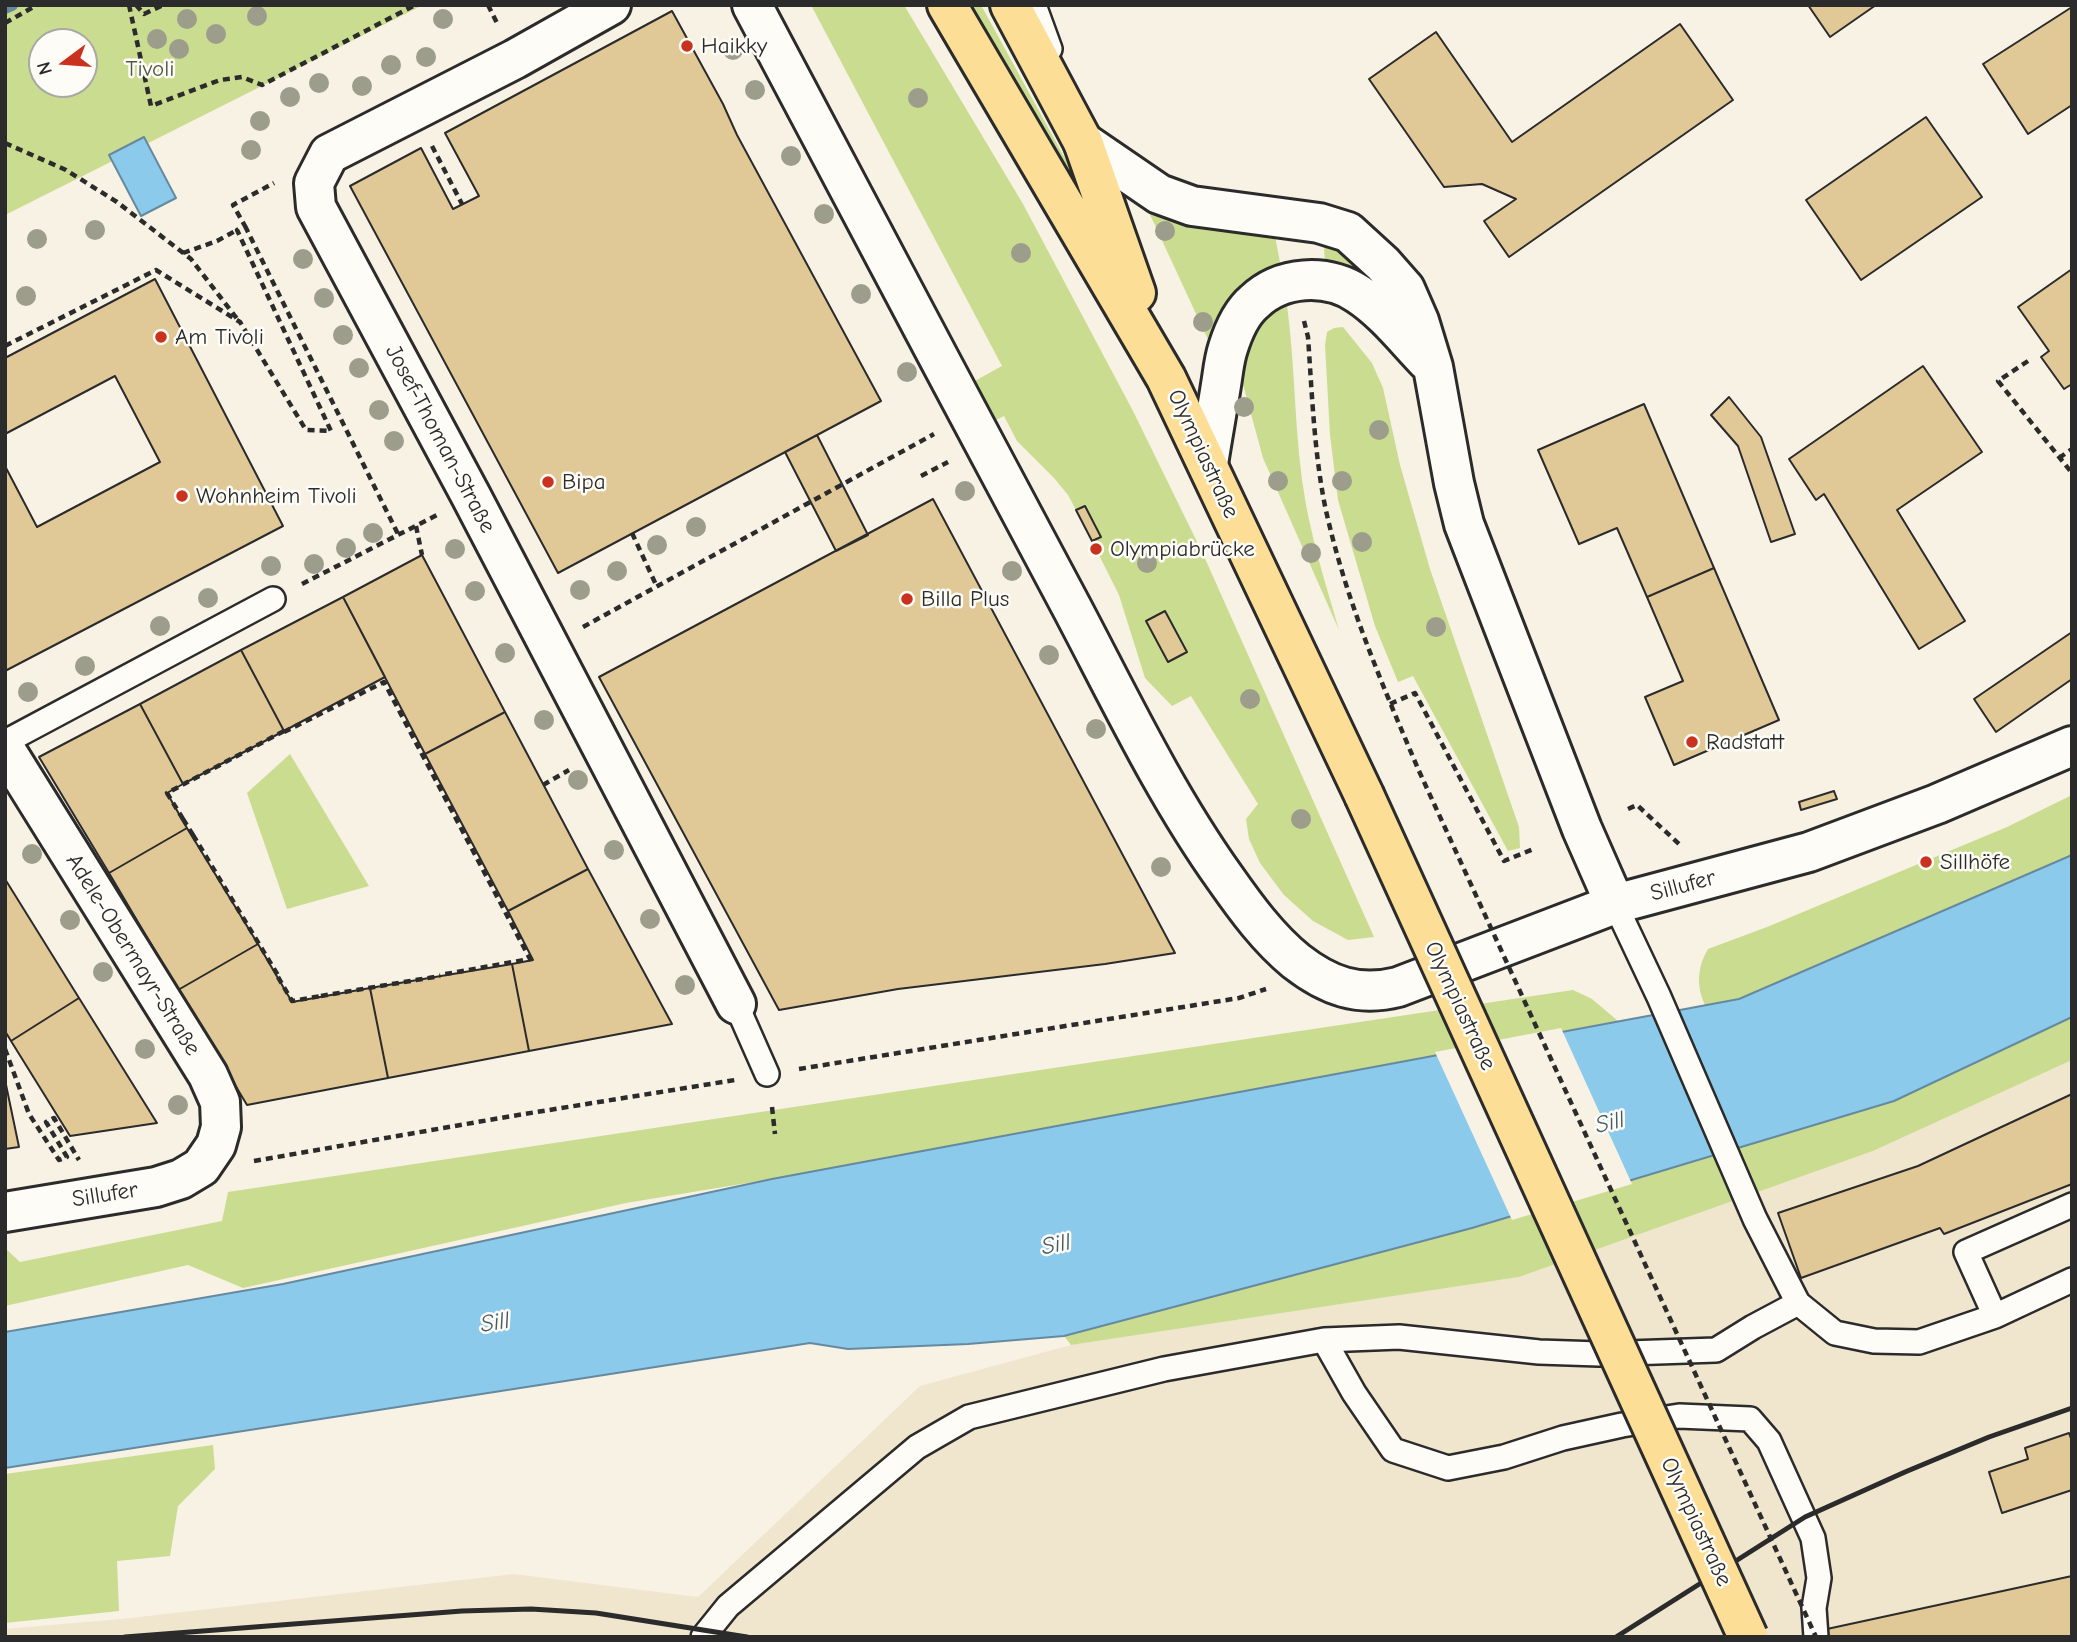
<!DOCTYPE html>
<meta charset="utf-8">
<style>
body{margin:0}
#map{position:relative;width:2077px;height:1642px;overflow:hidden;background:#f7f2e4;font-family:"Comic Neue",sans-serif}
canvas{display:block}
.frame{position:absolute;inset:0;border:7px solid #2b2b2b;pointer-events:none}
.north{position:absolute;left:28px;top:28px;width:70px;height:70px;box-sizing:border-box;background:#fdfcf7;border:2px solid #a9a8a5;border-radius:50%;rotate:254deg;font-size:19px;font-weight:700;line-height:28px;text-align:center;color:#2b2b2b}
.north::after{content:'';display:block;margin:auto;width:24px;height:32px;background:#c8321e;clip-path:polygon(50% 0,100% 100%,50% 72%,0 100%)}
</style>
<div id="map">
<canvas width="2077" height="1642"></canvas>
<div class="frame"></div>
<div class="north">N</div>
</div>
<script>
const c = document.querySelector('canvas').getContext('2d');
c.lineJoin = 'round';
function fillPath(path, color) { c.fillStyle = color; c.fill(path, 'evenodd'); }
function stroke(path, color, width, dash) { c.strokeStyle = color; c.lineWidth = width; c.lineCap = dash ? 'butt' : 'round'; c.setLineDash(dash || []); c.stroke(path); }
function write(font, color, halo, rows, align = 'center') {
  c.font = font + ' "Comic Neue",sans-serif'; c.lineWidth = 5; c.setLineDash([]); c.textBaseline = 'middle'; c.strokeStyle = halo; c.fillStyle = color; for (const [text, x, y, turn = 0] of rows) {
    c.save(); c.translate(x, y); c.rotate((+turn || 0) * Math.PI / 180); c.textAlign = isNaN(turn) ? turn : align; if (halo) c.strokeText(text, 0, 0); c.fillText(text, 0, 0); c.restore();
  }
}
const built = new Path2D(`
 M2072 1060V1637H5V1629L122 1619 514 1574 698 1597 920 1386 1071 1345 1519 1277 1873 1151Z`);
const green = new Path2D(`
 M5 5H423L5 215ZM42 42H84V84H42Z
 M811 5H904L1023 204 1133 411 1203 554 1374 937 1348 940 1313 921 1284 895 1260 863 1249 839 1246 819 1258 804 1191 696 1172 706 1145 678 1119 595 1092 541 1100 537 1085 506 1076 510 1068 495 1054 478 1017 441 1004 416 994 421 973 382 1002 366Z
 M970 5H981L1067 162 1090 209 1057 164Z
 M1147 208 1275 236 1281 268 1210 344Z
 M1324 247 1349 254 1396 293 1325 264Z
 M1287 305C1296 372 1294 439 1306 505 1314 547 1327 589 1339 630L1263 458 1241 377 1246 351 1253 332 1265 317Z
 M1334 328 1343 327 1372 363 1383 388 1400 465 1430 569 1519 827 1520 848 1508 851 1413 676 1398 682 1375 626 1338 500 1330 435 1325 345 1327 332Z
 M290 754 369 886 287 909 247 793Z
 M2072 795V855L1739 999 1705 1005C1696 987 1697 967 1708 949L1767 927 2007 827Z
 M1573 990 1592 999 1618 1021 772 1179 626 1203 243 1288 188 1265 5 1306V1248L20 1262 222 1221 228 1192Z
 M2072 1017V1060L1873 1151 1519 1277 1071 1345 1064 1336 1472 1228 1894 1101Z
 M213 1445 215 1469 178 1506 170 1556 117 1561 119 1611 5 1623V1474Z`);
const water = new Path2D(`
 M144 137 176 198 141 216 109 155Z
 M2072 855V1017L1894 1101 1472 1228 1064 1336 968 1344 848 1349 810 1343 5 1468V1332L283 1284 772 1179 1739 999Z`);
const pier = new Path2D(`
 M1561 1028 1632 1184 1512 1220 1435 1052Z`);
const stream = new Path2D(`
 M5 8 12 5`);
const building = new Path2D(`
 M1808 5H1876L1830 37Z
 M2072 7V105L2028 134 1983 64Z
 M672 11 723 104 737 135 881 401 558 573 350 186 421 148 453 209 479 196 445 133Z
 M1680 24 1733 100 1509 257 1484 221 1516 199 1482 184 1444 187 1369 79 1436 32 1512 142Z
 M1926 117 1982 197 1861 280 1806 200Z
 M2072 269V384L2064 389 2041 357 2049 351 2018 307Z
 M155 279 283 526 5 671V466L37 527 160 462 115 376 5 434V358Z
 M1923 366 1982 452 1897 510 1965 621 1919 649 1824 494 1816 500 1789 459Z
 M1729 397 1761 437 1795 534 1771 542 1738 446 1711 415Z
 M1644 404 1714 568 1647 597 1617 528 1579 544 1538 450Z
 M817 435 868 535 836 551 785 452Z
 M933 499 1175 953 1105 964 898 989 779 1010 599 677Z
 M1085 506 1101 537 1092 541 1076 510Z
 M422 555 505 712 425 754 343 597Z
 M1714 568 1779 720 1674 765 1645 697 1683 681 1647 597Z
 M343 597 385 677 284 731 241 650Z
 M1165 611 1187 652 1168 662 1146 621Z
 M2072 632V679L1996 732 1974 699Z
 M241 650 284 731 183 784 140 704Z
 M140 704 183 784 167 793 187 828 109 873 39 757Z
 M505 712 588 869 508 911 425 754Z
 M1834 791 1837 799 1801 810 1799 802Z
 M187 828 258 944 178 990 109 873Z
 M588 869 672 1024 529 1051 512 964 533 960 508 911Z
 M5 879 79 998 11 1041 5 1031Z
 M258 944 292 1002 370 988 388 1078 247 1105 178 990Z
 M512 964 529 1051 388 1078 370 988Z
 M79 998 157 1123 70 1136 11 1041Z
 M5 1080 19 1147 5 1149Z
 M2072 1094V1184L1944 1234 1940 1228 1801 1278 1778 1213 1918 1166Z
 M2069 1433 2072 1441V1490L2002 1513 1989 1472 2028 1459 2025 1448Z
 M2072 1576V1637H1829L1827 1629Z`);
const path = new Path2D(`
 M129 5 151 106 220 80 242 77 262 85 415 5
 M136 5 144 14 163 5
 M488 5 497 23
 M5 23 37 5
 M5 143 66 170 117 202 191 259 238 320
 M432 146 462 204
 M245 226 399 536
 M183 253 217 241 237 230
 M1304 321 1308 337C1312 393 1314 451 1325 506 1345 599 1382 684 1419 771
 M5 346 156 270 240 322 306 430 331 431 237 230 245 226 233 205 274 183
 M2028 361 1998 381 2072 473
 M2059 458 2072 449
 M921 476 948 462
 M416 526 422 555
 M632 533 657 587
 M302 584 437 515
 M583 627 934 434
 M1390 704 1415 693 1504 861 1536 848
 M284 732 384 682 530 959 440 975
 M543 785 569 770
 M1628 809 1637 805 1679 844
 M183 819 167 793 284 731
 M183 819 193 835
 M193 835 279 977
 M278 977 292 1001 321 996
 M321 996 440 976
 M5 1049 29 1114 59 1160 67 1157 46 1122 54 1118 79 1160
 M799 1069 1239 998 1266 989
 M772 1107 775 1134
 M254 1161 512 1116 735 1080`);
const lane = new Path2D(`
 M1034 5 1050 49
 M5 742 273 599
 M1615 904 1659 997 1755 1219 1798 1303
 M736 1004 767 1074
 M1995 1316 1966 1252 2072 1205
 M1324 1340 1354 1393 1393 1450 1448 1468 1504 1457 1563 1438 1622 1425 1679 1416 1750 1419 1769 1441 1813 1538 1819 1578 1814 1608 1816 1637
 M703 1637 728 1606 917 1447 969 1417 1164 1369 1324 1340 1399 1337 1539 1352 1599 1354 1716 1350 1753 1327 1798 1303 1835 1333 1874 1341 1919 1342 1995 1316 2072 1280`);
const street = new Path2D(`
 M611 5 515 59 329 154 314 183 316 207 471 496 736 1004
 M752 5C858 207 965 407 1072 608 1120 699 1165 794 1225 878 1246 908 1268 938 1296 961 1328 986 1358 997 1398 987L1615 904 1809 852 1937 804 2072 746
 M1083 142 1159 194 1192 206 1319 223 1348 232 1383 264 1405 289 1419 321 1433 367 1454 483 1464 524 1582 829 1615 904
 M1208 464C1212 438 1217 411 1221 385 1223 373 1224 360 1228 348 1233 332 1241 313 1254 302 1281 276 1326 273 1358 294 1384 311 1405 338 1427 361
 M5 749 208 1075 220 1102 221 1127 216 1145 201 1167 181 1179 156 1187 5 1212`);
const primary = new Path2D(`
 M947 5 1166 378 1364 795
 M1010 5 1083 142 1136 293`);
const rail = new Path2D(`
 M125 1637 462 1611 531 1609 596 1613 747 1637
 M1616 1637 1805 1517 1905 1472 1989 1437 2072 1408`);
const pathBridge = new Path2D(`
 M1419 771 1816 1637`);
const primaryBridge = new Path2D(`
 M1364 795 1748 1637`);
const trees = [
 [257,16],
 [187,19],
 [443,19],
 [216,34],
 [157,39],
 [179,49],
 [733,50],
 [426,57],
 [391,65],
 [319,83],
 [362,86],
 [755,90],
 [290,97],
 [918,98],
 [260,121],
 [251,150],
 [791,156],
 [824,214],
 [95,230],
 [1165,231],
 [37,239],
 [1021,253],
 [303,259],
 [861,294],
 [26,296],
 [324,298],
 [1203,322],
 [343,335],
 [359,368],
 [907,372],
 [1244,407],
 [379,410],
 [1379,430],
 [394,441],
 [1278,481],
 [1342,481],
 [965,491],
 [696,527],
 [373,533],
 [1362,542],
 [657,545],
 [346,548],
 [455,549],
 [1311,553],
 [1147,563],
 [314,564],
 [271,566],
 [617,571],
 [1012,571],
 [580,590],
 [475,591],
 [208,598],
 [160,626],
 [1436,627],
 [505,653],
 [1049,655],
 [85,666],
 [28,692],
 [1250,699],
 [544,720],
 [1096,729],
 [578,780],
 [1301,819],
 [614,850],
 [32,854],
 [1161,867],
 [650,919],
 [70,920],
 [103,972],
 [685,985],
 [145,1049],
 [178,1105]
];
const markers = [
 [687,46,7,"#c8321e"],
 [161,337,7,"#c8321e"],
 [548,482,7,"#c8321e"],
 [182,496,7,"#c8321e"],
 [1096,549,7,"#c8321e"],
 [907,599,7,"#c8321e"],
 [1692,742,7,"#c8321e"],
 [1926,862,7,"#c8321e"]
];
const poiNames = [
 ["Haikky",701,46],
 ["Am Tivoli",175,337],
 ["Bipa",562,482],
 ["Wohnheim Tivoli",196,496],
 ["Olympiabrücke",1110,549],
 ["Billa Plus",921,599],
 ["Radstatt",1706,742],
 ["Sillhöfe",1940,862]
];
const parkNames = [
 ["Tivoli",150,69]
];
const streetNames = [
 ["Josef-Thoman-Straße",440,439,62],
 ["Olympiastraße",1203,454,65],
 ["Sillufer",1683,886,-15],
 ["Adele-Obermayr-Straße",133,955,58],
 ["Olympiastraße",1460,1006,65],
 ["Sillufer",105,1195,-9],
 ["Olympiastraße",1696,1522,65]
];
const waterNames = [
 ["Sill",1610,1123,-13],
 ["Sill",1056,1245,-11],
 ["Sill",495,1323,-9]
];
fillPath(built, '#f0e5cd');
fillPath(green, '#cadc90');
fillPath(water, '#8ccaec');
stroke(water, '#658a9f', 2);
fillPath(pier, '#f7f2e4');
stroke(stream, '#658a9f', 12);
fillPath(building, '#e0c897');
stroke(building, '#2b2b2b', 2);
stroke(lane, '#2b2b2b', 28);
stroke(street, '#2b2b2b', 44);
stroke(primary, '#2b2b2b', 44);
stroke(path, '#2b2b2b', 4.5, [7, 5]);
stroke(lane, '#fdfcf7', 23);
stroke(street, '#fdfcf7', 38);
stroke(primary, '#fcde96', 38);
stroke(rail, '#2b2b2b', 5);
stroke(primaryBridge, '#2b2b2b', 44, []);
stroke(pathBridge, '#2b2b2b', 4.5, [7, 5]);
stroke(primaryBridge, '#fcde96', 38);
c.fillStyle = '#9d9d8c';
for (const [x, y] of trees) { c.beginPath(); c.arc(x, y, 10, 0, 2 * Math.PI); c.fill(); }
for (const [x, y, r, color] of markers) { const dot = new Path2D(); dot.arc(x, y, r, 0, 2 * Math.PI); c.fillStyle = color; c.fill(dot); stroke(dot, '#fdfcf7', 2.5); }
write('23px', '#2b2b2b', '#fdfcf7', poiNames, 'left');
write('23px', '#535744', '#fdfcf7', parkNames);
write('23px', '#2b2b2b', '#fdfcf7', streetNames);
write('italic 24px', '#485b65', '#fdfcf7', waterNames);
</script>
